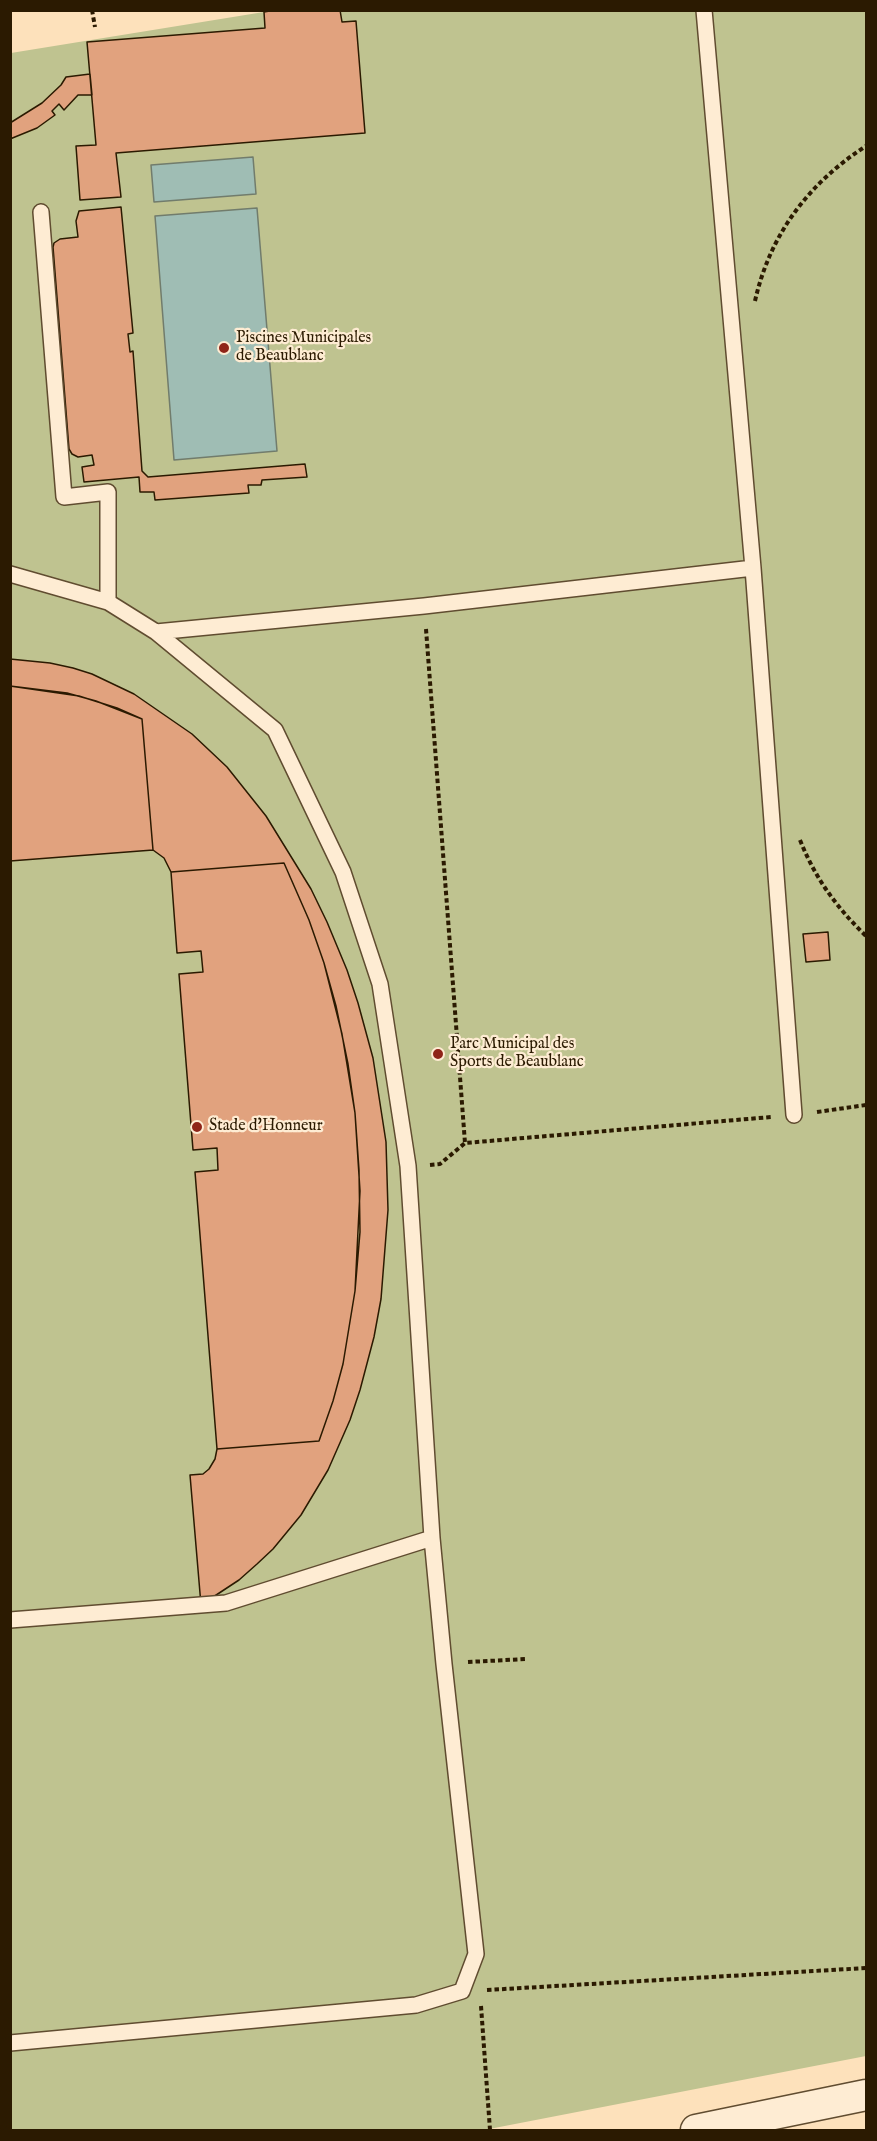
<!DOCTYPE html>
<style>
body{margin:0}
#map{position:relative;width:877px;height:2141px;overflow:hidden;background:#fde1bb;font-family:"IM FELL English",serif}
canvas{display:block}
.frame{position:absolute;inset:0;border:12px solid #2b1a01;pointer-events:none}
</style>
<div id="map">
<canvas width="877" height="2141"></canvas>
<div class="frame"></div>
</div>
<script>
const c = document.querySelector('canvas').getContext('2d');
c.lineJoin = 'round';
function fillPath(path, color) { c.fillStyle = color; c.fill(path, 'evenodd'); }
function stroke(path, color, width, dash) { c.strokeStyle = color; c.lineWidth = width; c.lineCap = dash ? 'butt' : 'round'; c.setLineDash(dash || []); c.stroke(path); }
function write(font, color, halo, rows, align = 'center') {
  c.font = font + ' "IM FELL English",serif'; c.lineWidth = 4.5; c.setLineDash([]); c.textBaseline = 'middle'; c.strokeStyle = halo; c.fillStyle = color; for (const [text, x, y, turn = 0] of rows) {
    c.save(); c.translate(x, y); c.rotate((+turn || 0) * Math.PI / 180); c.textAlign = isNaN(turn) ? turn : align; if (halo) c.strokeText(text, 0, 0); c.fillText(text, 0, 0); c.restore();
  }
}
const green = new Path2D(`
 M270 11H866V2056L484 2130H11V53Z`);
const water = new Path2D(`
 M253 157 256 194 154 202 151 165Z
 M257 208 277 451 174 460 155 216Z`);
const building = new Path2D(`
 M275 10H340L342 22 356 21 365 133 116 153 121 197 80 200 76 146 96 145 87 42 265 28 264 12Z
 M90 74 92 95H78L64 110 59 104 52 111 55 115 37 128 10 139V123L42 103 61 85 66 77Z
 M121 207 133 333 128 334 130 352 133 351 142 471 148 477 305 464 307 477 262 480 261 485H248L249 493 155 500 154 492H140L139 477 84 482 82 467 94 465 92 455 78 457 72 454 69 449 53 247 54 243 60 239 78 237 76 221 79 211Z
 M10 659 50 663 73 668 92 674 134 694 192 734 227 767 266 816 311 889 327 922 347 970 358 1003 373 1058 386 1142 388 1210 381 1299 374 1337 360 1390 350 1420 328 1470 301 1515 273 1549 257 1564 239 1580 201 1605 190 1475 203 1474 209 1469 215 1459 217 1449 319 1441 333 1401 343 1364 355 1291 360 1191 355 1113 342 1034 324 963 309 920 284 863 171 872 164 858 153 850 142 719 96 701 67 693 10 686Z
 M10 686 79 696 117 708 142 719 153 850 10 861Z
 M284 863 309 920 324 963 336 1006 348 1064 355 1113 359 1170 360 1232 355 1291 343 1364 333 1401 319 1441 217 1449 195 1172 218 1170 217 1148 193 1150 179 974 203 972 201 951 177 953 171 872Z
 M828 932 830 960 806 962 803 934Z`);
const path = new Path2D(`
 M92 10 95 27
 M755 301C770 234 809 183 866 146
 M426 629 465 1143
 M800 840C815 878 837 908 866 936
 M817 1112 866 1105
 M430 1165 440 1164 465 1143 771 1117
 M468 1662 527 1659
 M487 1990 866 1968
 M481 2006 490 2130`);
const service = new Path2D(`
 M704 10 753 568
 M41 212 64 497 108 492V602
 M10 574 108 602 156 632 424 606 753 568 794 1115
 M10 1620 226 1603 432 1538
 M10 2043 416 2005 462 1991 476 1954 444 1664 432 1538 408 1166 380 984 343 872 275 730 156 632`);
const minor = new Path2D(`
 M696 2130 866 2095`);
const markers = [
 [224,348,6,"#8f2418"],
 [438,1054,6,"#8f2418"],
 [197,1127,6,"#8f2418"]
];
const poiNames = [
 ["Piscines Municipales",236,339],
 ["de Beaublanc",236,357],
 ["Parc Municipal des",450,1045],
 ["Sports de Beaublanc",450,1063],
 ["Stade d'Honneur",209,1127]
];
fillPath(green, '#bfc390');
fillPath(water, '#9fbdb4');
stroke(water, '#717c6c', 1.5);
fillPath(building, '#e1a27e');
stroke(building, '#2b1a01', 1.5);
stroke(service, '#604c30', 18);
stroke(minor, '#604c30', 33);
stroke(path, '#2b1a01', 4, [4.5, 3]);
stroke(service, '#feecd3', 15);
stroke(minor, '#feecd3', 30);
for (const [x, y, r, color] of markers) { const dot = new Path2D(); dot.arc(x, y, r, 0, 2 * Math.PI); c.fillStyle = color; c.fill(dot); stroke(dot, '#feecd3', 2); }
write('16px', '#2b1a01', '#feecd3', poiNames, 'left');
</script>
